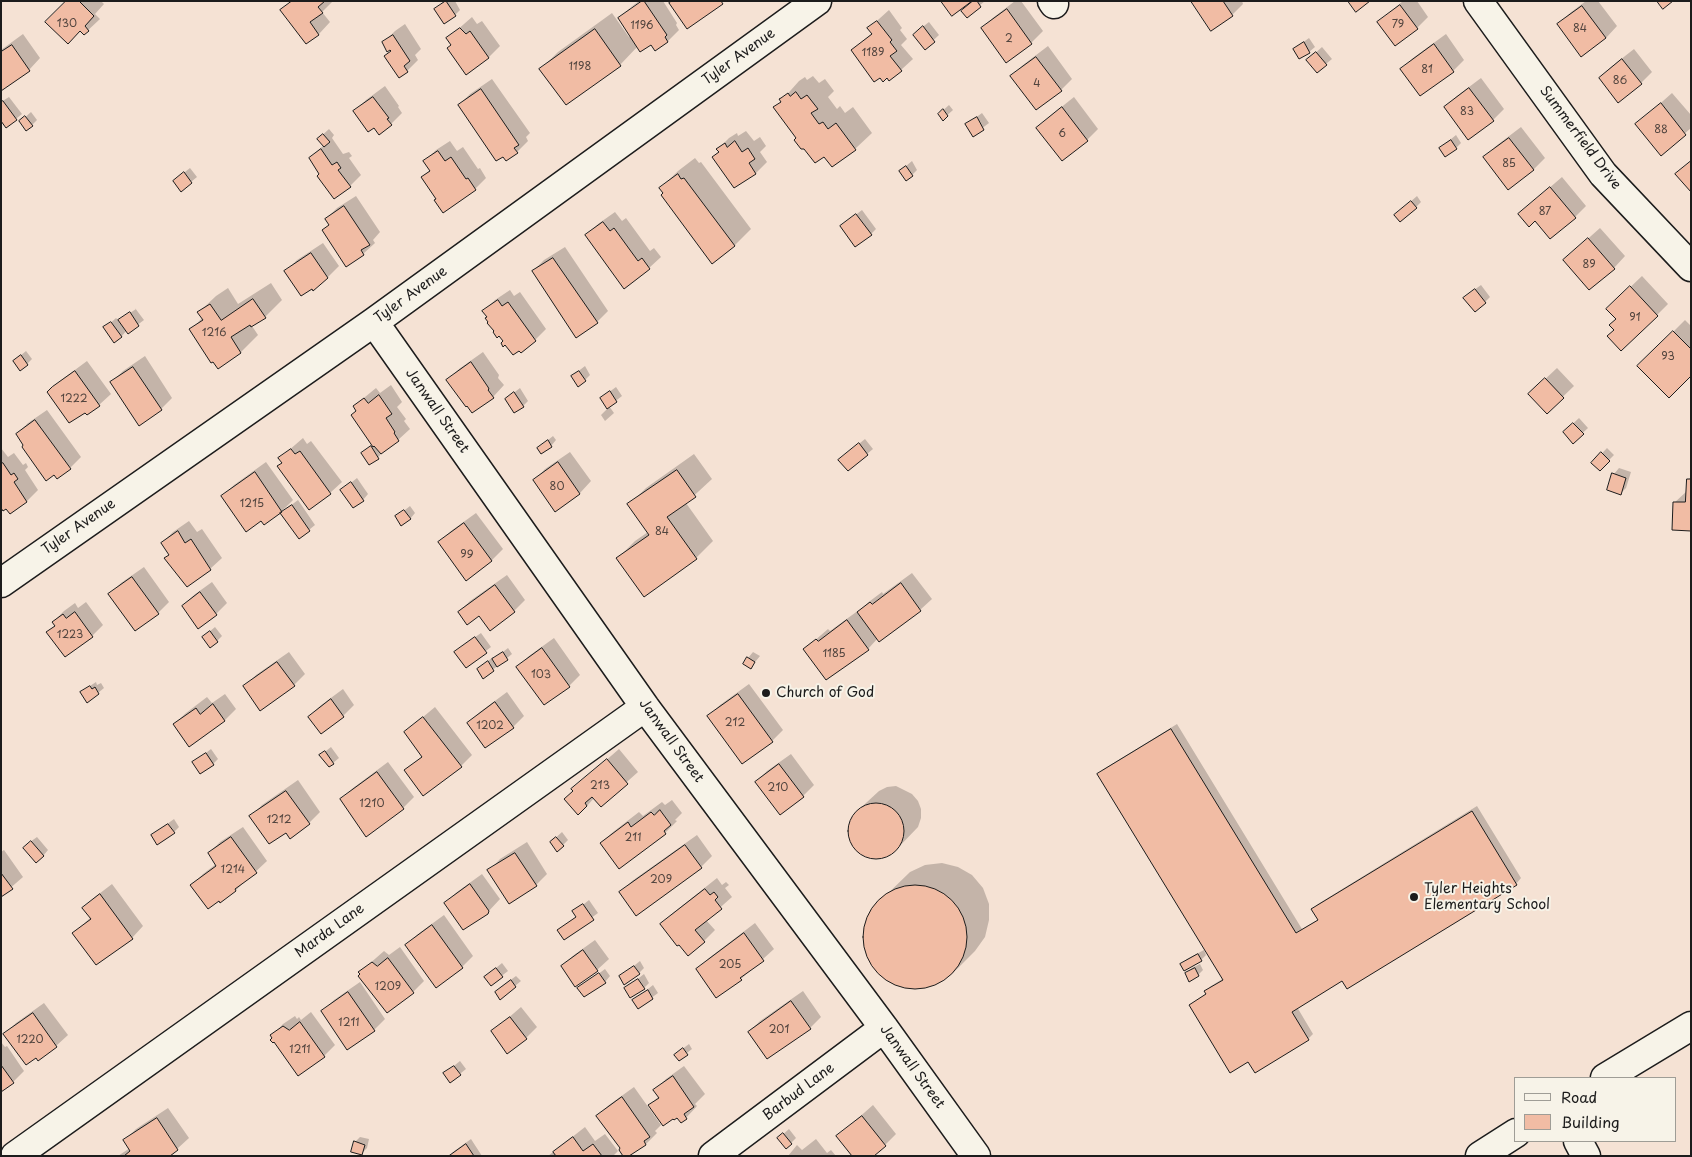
<!DOCTYPE html>
<style>
body{margin:0}
#map{position:relative;width:1692px;height:1157px;overflow:hidden;background:#f5e2d4;font-family:"Playpen Sans",sans-serif}
canvas{display:block}
.frame{position:absolute;inset:0;border:2px solid #1c1c1c;pointer-events:none}
.legend{position:absolute;left:1514px;top:1077px;width:162px;height:65px;box-sizing:border-box;background:#f7f3e8;border:1px solid #9f9d96;margin:0;padding:6px 9px;list-style:none;font-size:15px;color:#1c1c1c}
.legend li{display:flex;align-items:center;gap:10px;height:25px}
.legend b{width:25px;border:1px solid #9f9d96}
</style>
<div id="map">
<canvas width="1692" height="1157"></canvas>
<div class="frame"></div>
<ul class="legend">
<li><b style="height:6px;background:#f7f3e8"></b>Road</li>
<li><b style="height:14px;background:#f1bca4"></b>Building</li>
</ul>
</div>
<script>
const c = document.querySelector('canvas').getContext('2d');
c.lineJoin = 'round';
function fillPath(path, color) { c.fillStyle = color; c.fill(path, 'evenodd'); }
function stroke(path, color, width, dash) { c.strokeStyle = color; c.lineWidth = width; c.lineCap = dash ? 'butt' : 'round'; c.setLineDash(dash || []); c.stroke(path); }
function write(font, color, halo, rows, align = 'center') {
  c.font = font + ' "Playpen Sans",sans-serif'; c.lineWidth = 4; c.setLineDash([]); c.textBaseline = 'middle'; c.strokeStyle = halo; c.fillStyle = color; for (const [text, x, y, turn = 0] of rows) {
    c.save(); c.translate(x, y); c.rotate((+turn || 0) * Math.PI / 180); c.textAlign = isNaN(turn) ? turn : align; if (halo) c.strokeText(text, 0, 0); c.fillText(text, 0, 0); c.restore();
  }
}
const shadow = new Path2D(`
 M67 1H101L104 4 95 14 100 19 84 34 80 29Z
 M291 1H333L322 12 330 22 319 34 306 43 282 10Z
 M444 1H455L460 10 455 15 436 9Z
 M639 1H641L630 8V11L645 1H663L677 23 676 25 679 30 668 41 655 49 651 43 638 46 620 65 566 104 541 69 558 52 612 13 629 37 631 36 620 18 631 7Z
 M942 1H985L967 16 962 11 969 4 968 3Z
 M1015 1H1021L1043 31 1031 43 1006 61 982 28 994 17Z
 M1192 1H1242L1243 4 1232 15 1211 29Z
 M1403 1H1417L1428 17 1417 28 1396 44 1379 22Z
 M1586 1H1598L1617 26 1606 38 1559 24 1570 13Z
 M889 10 902 28 900 30 907 39 901 45 913 59 890 80 852 51 872 33 869 28Z
 M472 17 477 24 482 21 500 46 489 57 466 73 448 38Z
 M929 22 939 35 925 48 920 29Z
 M405 24 421 49 415 55 418 60 407 71 385 56 392 50H388L384 42 395 31Z
 M23 34 40 58 29 70 1 90V50Z
 M1446 34 1464 60 1453 71 1421 94 1402 69 1413 58Z
 M1309 38 1315 47 1309 52 1294 49Z
 M1048 46 1072 79 1061 90 1012 76 1023 65Z
 M1322 47 1332 59 1317 71 1313 55Z
 M1634 49 1652 72 1641 83 1600 78 1611 67Z
 M813 76 819 83 825 79 834 91 828 97 837 109 840 106 845 113 853 107 872 133 855 149 824 155 798 138 775 108 799 81 805 77 807 80Z
 M1481 78 1504 109 1493 120 1445 107 1457 96Z
 M492 79 530 133 526 137 528 141 517 152 459 105 470 94Z
 M385 86 399 106 398 107 402 113 391 124 374 126 355 111 366 100Z
 M1672 93 1691 115V128L1661 154 1636 125Z
 M9 97 22 114 7 126 1 102Z
 M1074 97 1098 129 1087 140 1037 128 1049 117Z
 M949 105 953 110 943 119 939 114Z
 M31 112 37 120 32 125 21 121Z
 M982 113 989 123 973 135 967 124Z
 M1521 127 1545 158 1534 169 1508 188 1485 158 1496 146Z
 M329 129 334 135 332 138 343 154 349 152 352 156 349 158 361 175 350 186 321 173 310 158 324 145 318 139Z
 M746 131 754 141 760 137 766 146 760 152 767 162 756 173 735 187 713 157 719 151 718 149 729 138 737 133 738 136Z
 M1456 135 1461 143 1456 148H1440Z
 M450 141 457 151 463 147 478 169 480 168 486 178 475 189 437 199 422 177 431 169 425 161 436 150Z
 M695 158 699 163 701 162 751 229 734 246 665 193 661 188 678 171Z
 M912 161 917 170 912 175 900 171Z
 M190 168 197 177 181 190 180 176Z
 M1562 177 1586 206 1575 217 1535 220 1519 214Z
 M356 196 380 232 373 240 375 243 363 254 347 265 324 230 330 224 326 219 337 208Z
 M1417 196 1421 202 1416 207 1401 210Z
 M862 210 876 229 871 234 841 226Z
 M615 212 622 221 626 218 650 251 654 248 661 257 649 268 587 235 598 224Z
 M1600 228 1625 256 1614 268 1564 260Z
 M323 243 339 266 322 283 286 271 297 260Z
 M565 247 608 311 597 322 533 271 544 260Z
 M1642 276 1668 304 1657 315 1617 319 1619 298Z
 M271 283 282 300 265 317 252 326 258 335 241 352 218 367 191 330 202 318 199 312 216 296 228 288 238 304Z
 M1481 285 1490 297 1485 302 1470 293Z
 M510 290 514 296 520 292 546 329 535 340 504 341 484 311 495 300Z
 M135 308 144 320 128 332 127 330 121 337 105 328 116 318 119 321 124 316V317L136 309Z
 M1685 320 1691 326V375L1639 366Z
 M26 351 32 359 27 364 14 361Z
 M483 352 499 375 498 378 504 385 493 397 448 380 459 369Z
 M145 356 172 398 161 409 112 382 123 371Z
 M87 361 111 394 99 405 87 414 49 392 60 381Z
 M585 366 590 375 585 380 572 376Z
 M1557 368 1574 386 1547 412 1541 383Z
 M391 385 402 402 397 407 406 419 404 421 410 429 398 440 383 451 378 458 369 464 362 453 373 444 354 406 376 388 380 393Z
 M616 387 622 396 609 406 614 413 605 421 601 415 608 408 601 398Z
 M520 388 528 401 523 406 506 399Z
 M47 410 81 457 70 468 25 445 17 434 28 423Z
 M1579 418 1588 428 1573 442 1564 432Z
 M553 436 556 440 551 446 538 448Z
 M303 438 307 444 311 441 342 482 330 493 283 462 280 458Z
 M865 439 873 449 848 470 845 455Z
 M1 448 8 457 14 453 23 465 26 463 28 467 25 470 38 490 27 501 10 512 7 507 1 506Z
 M1607 448 1614 455 1600 469 1593 463Z
 M570 452 591 481 580 493 555 510 534 481 545 469Z
 M694 454 712 479 686 503 713 541 696 558H618L635 541 648 532 629 505 646 488Z
 M266 462 293 500 283 510 264 524 262 519 223 496 234 485Z
 M1619 468 1631 472 1626 488 1621 493 1614 474Z
 M1691 477V530L1674 503 1687 491 1688 480Z
 M357 478 368 494 363 500 342 490Z
 M298 500 315 525 299 538 286 509Z
 M410 506 415 513 410 519 396 517Z
 M476 513 503 549 492 560 466 579 440 542 451 531Z
 M189 521 197 532 202 529 222 558 210 569 187 585 166 558 170 554 162 543 173 532Z
 M144 567 169 602 158 613 110 594 121 583Z
 M912 573 932 599 920 610 878 638 868 649H805L828 629 830 631 859 610V611L870 601 882 592 883 594Z
 M507 575 525 600 514 611 479 615 459 612 470 601Z
 M212 582 227 603 216 614 183 606 194 595Z
 M86 602 103 625 92 636 48 632 55 625 53 622 64 611 75 603 78 608Z
 M215 627 222 636 217 641 203 637Z
 M481 633 491 647 466 666 461 647Z
 M554 638 580 675 569 686 518 667 529 656Z
 M508 648 512 654 484 677 478 669 493 657 494 659Z
 M289 652 305 674 294 685 245 687 256 675Z
 M753 652 760 656 751 667 748 658Z
 M96 682 97 685 101 683 104 688 98 693 81 692Z
 M749 684 783 730 772 741 709 716 720 705Z
 M343 689 354 705 343 716 309 717 320 706Z
 M507 692 524 716 513 727 469 723 480 712Z
 M225 694 236 709 225 720 189 745 174 724 186 713 207 697 212 703Z
 M435 707 472 755 461 766 406 771 423 755 405 732Z
 M1177 724 1302 929 1319 919 1313 909 1318 904 1477 806 1521 878 1516 884 1342 979 1297 1007 1313 1034 1308 1039 1248 1060 1190 1005 1207 993 1206 991 1211 986 1224 978 1099 774 1104 769Z
 M331 747 339 758 333 763 321 755Z
 M211 749 218 759 213 764 194 762Z
 M619 749 638 772 601 805 594 798 587 806 573 789Z
 M791 754 814 785 803 796 756 782 767 771Z
 M388 762 414 797 403 808 342 800 353 788Z
 M298 780 320 812 309 823 286 831 251 817 262 805Z
 M896 786 912 794 918 801 921 809V818L918 827 894 852 887 856 878 859 869 858 860 854 854 848 850 840 848 831 850 822 854 814 879 791 887 787Z
 M672 800 682 813 675 820 677 821 665 833 619 867 601 843 613 832 639 812 643 816 662 802 665 805Z
 M174 819 179 827 174 832 152 835Z
 M243 827 267 861 236 890 221 901 192 885 203 874 216 864 209 853 220 842Z
 M562 832 568 840 563 845 551 842Z
 M697 835 712 856 701 867 621 893 632 881Z
 M37 837 48 850 43 856 30 842Z
 M527 842 547 874 536 885 489 871 500 859Z
 M4 850 23 877 1 896V852Z
 M942 863 958 867 972 875 983 888 989 904V920L985 937 975 951 952 974 937 983 921 988 904 987 888 980 875 969 867 954 864 937 867 920 875 906 910 872 925 865Z
 M482 874 500 899 487 913 445 903 457 892Z
 M717 878 722 885 726 882 729 885 725 888 732 897 706 920 715 930 704 941 662 924 673 913Z
 M112 884 143 926 132 938 74 933 91 917 84 908 95 897Z
 M589 900 598 913 564 938 559 930 577 916 574 912Z
 M444 915 473 956 462 967 407 945 418 934Z
 M755 923 774 949 741 979 698 969 709 958Z
 M595 940 609 959 597 970 562 966 574 955Z
 M400 947 424 981 413 992 362 974 360 972 384 951 389 955Z
 M1204 950 1206 955 1201 960 1182 964 1187 959Z
 M640 961 644 968 639 973 620 977Z
 M502 963 508 971 491 984 485 977Z
 M1200 964 1203 970 1198 975 1186 974 1192 968Z
 M605 969 610 976 605 982 579 988Z
 M644 974 649 983 644 988H626Z
 M516 976 521 981 515 986 501 987Z
 M360 982 385 1019 374 1030 323 1011 334 1000Z
 M653 985 658 993 639 1007 634 1000Z
 M803 991 821 1017 810 1028 749 1032 760 1021Z
 M44 1003 68 1035 56 1046 39 1059 5 1034 16 1023Z
 M521 1007 537 1027 526 1038 492 1032Z
 M311 1012 335 1045 324 1056 274 1041 272 1036 283 1024 295 1016 297 1019 299 1017 301 1020Z
 M1 1042 5 1047 7 1046 24 1071 13 1082 1 1090Z
 M689 1044 692 1049 679 1059 681 1050Z
 M460 1061 466 1069 451 1081 445 1073Z
 M684 1066 705 1094 695 1104 697 1106 686 1118 650 1105 659 1096 655 1090 666 1079Z
 M634 1087 661 1125 655 1131 657 1133 646 1144 627 1156 598 1116 609 1105Z
 M873 1105 896 1134 885 1145 838 1136Z
 M168 1108 189 1138 177 1149 167 1156H118L130 1148 125 1140 136 1129Z
 M585 1127 595 1141 605 1134 618 1151 613 1156H548Z
 M789 1129 796 1138 791 1143 779 1138Z
 M360 1137 369 1139 367 1148 362 1153 355 1142Z
 M471 1139 482 1156H450L453 1152Z
 M816 1139 827 1153 831 1150 836 1156H788L797 1145 802 1150Z`);
const building = new Path2D(`
 M66 1H79L94 16 85 26 89 31 84 35 80 31 68 44 45 22Z
 M292 1H325L318 7 323 13 310 22 319 35 306 44 280 10Z
 M446 1 456 16 444 24 434 9Z
 M642 1H644L667 35 665 37 668 42 655 51 651 45 640 52 618 18Z
 M672 1H721L723 4 687 29 669 3Z
 M941 1H972L952 16Z
 M973 1H977L981 7 967 18 961 11Z
 M1191 1H1223L1233 16 1211 31Z
 M1348 1H1370L1356 12Z
 M1657 1H1673L1663 9Z
 M1400 5 1418 29 1395 46 1377 22Z
 M1582 6 1606 38 1581 57 1557 24Z
 M1007 9 1032 44 1006 63 981 28Z
 M877 21 892 40 890 42 897 51 890 56 902 71 889 81 887 78 883 82 880 78 874 82 851 50 872 34 867 28Z
 M923 26 935 42 925 50 913 35Z
 M460 28 466 34 470 31 489 58 466 75 447 48 451 45 446 38Z
 M595 29 621 66 566 105 539 69Z
 M393 35 410 61 404 66 408 72 399 78 384 56 391 51 390 50 387 52 382 42Z
 M1304 42 1310 53 1299 59 1293 49Z
 M1434 44 1454 72 1420 96 1400 69Z
 M12 45 30 71 1 91V52Z
 M1316 52 1327 65 1317 73 1306 60Z
 M1036 57 1062 91 1036 110 1010 76Z
 M1622 59 1642 84 1618 103 1599 78Z
 M1469 88 1494 121 1468 140 1444 107Z
 M481 89 519 145 514 148 518 153 506 161 503 157 496 161 458 105Z
 M796 92 801 99 807 95 818 109 811 113 819 124 823 122 828 129 836 123 856 150 832 167 824 157 815 163 804 149H801L794 140 796 138 773 107 781 102 779 99 781 98 788 93 790 96Z
 M373 97 389 118 387 119 392 125 379 135 374 128 368 132 353 111Z
 M3 101 17 120 6 128 1 121V102Z
 M1661 103 1686 135 1661 156 1635 124Z
 M1062 107 1088 141 1062 161 1036 128Z
 M943 109 948 116 943 121 938 114Z
 M25 116 33 126 26 131 19 121Z
 M977 117 984 130 973 137 965 124Z
 M323 134 330 142 324 147 317 139Z
 M1509 138 1534 170 1508 190 1483 157Z
 M1451 140 1457 149 1445 157 1439 148Z
 M735 141 742 152 748 148 755 159 749 163 756 174 734 188 712 157 719 152 716 149 725 143 727 147Z
 M321 149 332 165 337 162 341 168 338 170 351 187 334 199 317 176 319 174 309 158Z
 M438 151 445 161 451 157 466 179 468 178 476 190 443 213 434 200 436 199 421 177 430 171 423 161Z
 M1691 161V192L1675 174Z
 M906 166 913 176 906 181 899 171Z
 M184 172 192 183 181 192 173 181Z
 M678 174 681 179 684 178 735 246 712 264 661 195 663 193 659 188Z
 M1550 187 1576 218 1550 239 1535 221 1529 227 1518 214Z
 M1411 201 1417 208 1400 222 1394 215Z
 M344 206 370 245 361 250 364 255 346 267 322 230 329 225 325 219Z
 M856 214 872 235 855 247 840 226Z
 M603 222 610 231 614 228 638 261 642 258 650 269 624 289 585 235Z
 M1588 238 1615 269 1589 290 1563 260Z
 M311 253 328 278 313 291 312 289 301 296 284 271Z
 M553 258 598 323 576 338 532 271Z
 M1630 286 1658 316 1621 351 1607 336 1614 330 1609 325 1616 319 1606 309Z
 M1475 289 1486 303 1475 312 1463 298Z
 M253 299 266 318 251 327 250 325 231 337 241 353 218 369 213 362 211 363 189 329 203 320 197 312 210 304 221 320Z
 M498 300 502 306 508 302 536 341 521 353 519 351 513 355 505 345 503 347 501 343 503 341 499 336 497 338 493 332 494 331 487 323 488 322 485 318 487 317 482 311Z
 M130 312 139 326 128 334 118 320Z
 M111 322 122 337 114 343 103 327Z
 M1673 331 1691 349V376L1669 398 1637 366Z
 M21 355 28 365 20 371 13 361Z
 M471 362 488 387 489 389 488 390 494 398 472 413 467 406 466 407 446 380Z
 M133 367 162 410 139 426 110 382Z
 M75 371 100 406 87 415 85 413 69 423 47 392 52 387Z
 M579 371 586 381 578 387 571 376Z
 M1545 378 1564 398 1547 414 1528 394Z
 M610 391 617 402 607 409 600 398Z
 M514 392 524 407 514 413 505 399Z
 M379 395 392 414 386 418 395 432 394 433 399 441 381 454 374 446 373 447 351 415 356 411 353 406 364 398 368 403Z
 M35 420 71 469 57 479 54 475 46 481 22 447 23 445 16 434Z
 M1573 423 1584 434 1573 444 1563 432Z
 M548 440 552 447 541 454 537 448Z
 M859 443 868 455 848 471 838 460Z
 M371 446 379 459 369 465 361 453Z
 M291 449 295 454 300 451 331 494 309 510 277 466 282 463 278 458Z
 M1601 452 1610 461 1600 471 1591 463Z
 M558 462 580 494 555 512 533 480Z
 M3 463 11 475 14 473 18 479 14 482 27 502 10 514 6 509 3 511 1 508V464Z
 M677 470 696 497 667 517 697 559 644 597 616 558 649 535 627 504Z
 M255 472 282 512 264 525 261 521 246 532 221 496Z
 M1612 473 1626 478 1621 495 1607 490Z
 M1687 479H1691V531L1672 530 1673 502H1685Z
 M351 482 364 501 353 508 340 490Z
 M292 505 310 531 299 539 280 513Z
 M404 510 411 519 401 526 395 516Z
 M464 523 492 561 466 581 438 542Z
 M178 531 185 543 191 539 211 570 187 587 164 558 169 555 161 543Z
 M132 577 159 614 135 631 108 594Z
 M901 583 921 611 879 642 857 612 870 602 872 604Z
 M495 585 515 612 490 631 479 616 467 625 458 612Z
 M200 592 217 615 198 629 182 606Z
 M75 612 93 637 65 657 46 632 55 626 52 622 63 614 66 618Z
 M847 620 869 650 826 680 803 649 816 639 818 641Z
 M210 631 218 642 210 648 202 637Z
 M475 637 487 653 466 668 454 652Z
 M542 648 570 687 544 705 516 667Z
 M503 652 508 660 497 667 492 659Z
 M747 657 755 662 751 669 743 664Z
 M488 661 494 671 483 679 477 669Z
 M277 662 295 686 260 711 243 686Z
 M90 686 92 689 95 687 99 694 87 703 80 692Z
 M738 694 773 742 742 764 707 716Z
 M331 699 344 717 321 734 308 717Z
 M495 702 514 728 485 748 467 723Z
 M213 704 225 721 189 747 173 724 196 708 200 714Z
 M423 717 462 767 423 796 404 770 422 757 404 732Z
 M1171 729 1296 933 1318 920 1311 909 1472 811 1517 885 1347 989 1342 981 1292 1012 1309 1040 1255 1073 1248 1062 1230 1073 1189 1005 1206 994 1204 991 1223 980 1097 774Z
 M325 751 334 764 329 767 319 755Z
 M206 753 214 765 200 774 192 762Z
 M607 759 628 784 601 807 592 797 585 803 587 806 578 815 564 799 573 791 571 789Z
 M779 764 804 797 780 815 755 782Z
 M377 772 404 809 366 837 340 799Z
 M286 791 310 824 290 839 286 833 269 844 249 816Z
 M848 831a28 28 0 1 1 56 0a28 28 0 1 1-56 0Z
 M660 810 671 825 664 831 666 834 619 869 600 843 628 822 631 827 651 812 654 815Z
 M168 824 175 833 157 845 151 835Z
 M231 837 257 873 235 889 236 891 220 903 219 901 208 909 190 885 216 866 208 853Z
 M556 837 564 846 557 852 550 842Z
 M31 841 44 856 36 863 23 848Z
 M685 845 702 868 636 916 619 892Z
 M515 853 537 886 509 904 487 870Z
 M1 873 13 889 1 897Z
 M470 884 489 911 488 914 463 930 444 903Z
 M863 937a52 52 0 1 1 104 0a52 52 0 1 1-104 0Z
 M705 889 710 895 714 892 718 897 715 900 722 909 695 930 705 942 688 956 679 945 677 946 660 924Z
 M100 894 133 939 96 965 72 933 91 919 82 908Z
 M583 904 594 920 564 940 557 930 576 917 572 911Z
 M432 925 463 968 436 988 405 945Z
 M744 933 764 961 740 978 742 980 716 998 696 969Z
 M583 950 598 971 575 987 561 966Z
 M1198 954 1202 961 1184 971 1180 964Z
 M388 958 414 993 387 1013 358 976 360 974 358 972 372 962 377 966Z
 M634 966 640 974 624 985 619 976Z
 M496 968 503 977 491 986 484 977Z
 M1195 968 1199 976 1189 982 1185 973Z
 M599 973 606 983 584 997 577 988Z
 M638 979 645 989 630 998 624 988Z
 M511 980 516 987 500 1000 495 992Z
 M648 990 653 999 638 1009 632 1000Z
 M348 992 375 1031 347 1050 321 1011Z
 M791 1001 811 1029 767 1059 748 1032Z
 M33 1013 57 1047 38 1061 36 1058 26 1065 3 1034Z
 M510 1017 527 1039 507 1054 491 1031Z
 M300 1022 325 1057 298 1076 274 1042 273 1043 270 1040 272 1038 270 1035 283 1026 289 1030Z
 M683 1048 688 1055 679 1061 674 1055Z
 M1 1065 14 1083 1 1092Z
 M454 1066 461 1075 450 1083 443 1073Z
 M673 1076 694 1107 684 1114 687 1119 681 1123 677 1118 674 1120 673 1119 663 1126 648 1105 659 1098 653 1090Z
 M622 1097 650 1137 644 1141 646 1145 629 1156H623L619 1150 620 1148 596 1116Z
 M862 1116 886 1146 874 1156H852L836 1136Z
 M157 1118 178 1150 170 1156H124L130 1151 123 1140Z
 M783 1133 792 1144 786 1149 777 1138Z
 M573 1137 583 1151 593 1144 602 1156H556L553 1152Z
 M354 1141 365 1145 362 1155 351 1152Z
 M466 1144 474 1156H449Z`);
const minor = new Path2D(`
 M1052 1 1054 4
 M1478 1 1603 174 1691 267
 M374 322 645 707 884 1028 976 1156
 M1 583 374 322 817 1
 M1605 1078 1691 1026
 M1578 1141 1586 1156
 M15 1156 645 707
 M713 1156 884 1028
 M1480 1156 1516 1133`);
const markers = [
 [766,693,5,"#1c1c1c"],
 [1414,897,5,"#1c1c1c"]
];
const numberNames = [
 ["130",67,24],
 ["79",1398,25],
 ["1196",642,26],
 ["84",1580,29],
 ["2",1009,39],
 ["1189",873,53],
 ["1198",580,67],
 ["81",1427,70],
 ["86",1620,81],
 ["4",1037,84],
 ["83",1467,112],
 ["88",1661,130],
 ["6",1062,134],
 ["85",1509,164],
 ["87",1545,212],
 ["89",1589,265],
 ["91",1635,318],
 ["1216",214,333],
 ["93",1668,357],
 ["1222",74,399],
 ["80",557,487],
 ["1215",252,504],
 ["84",662,532],
 ["99",467,555],
 ["1223",70,635],
 ["1185",834,654],
 ["103",541,675],
 ["212",735,723],
 ["1202",490,726],
 ["213",600,786],
 ["210",778,788],
 ["1210",372,804],
 ["1212",279,820],
 ["211",633,838],
 ["1214",233,870],
 ["209",661,880],
 ["205",730,965],
 ["1209",388,987],
 ["1211",349,1023],
 ["201",779,1030],
 ["1220",30,1040],
 ["1211",300,1050]
];
const streetNames = [
 ["Tyler Avenue",739,57,-36],
 ["Summerfield Drive",1580,138,53],
 ["Tyler Avenue",411,295,-36],
 ["Janwall Street",437,411,55],
 ["Tyler Avenue",79,527,-35],
 ["Janwall Street",671,741,54],
 ["Marda Lane",330,931,-36],
 ["Janwall Street",912,1067,54],
 ["Barbud Lane",799,1092,-37]
];
const poiNames = [
 ["Church of God",776,693],
 ["Tyler Heights",1424,889],
 ["Elementary School",1424,905]
];
fillPath(shadow, '#0003');
fillPath(building, '#f1bca4');
stroke(building, '#1c1c1c', 1);
stroke(minor, '#1c1c1c', 31);
stroke(minor, '#f7f3e8', 28);
for (const [x, y, r, color] of markers) { const dot = new Path2D(); dot.arc(x, y, r, 0, 2 * Math.PI); c.fillStyle = color; c.fill(dot); stroke(dot, '#f7f3e8', 2); }
write('11px', '#51443e', null, numberNames);
write('14px', '#1c1c1c', '#f7f3e8', streetNames);
write('14px', '#1c1c1c', '#f7f3e8', poiNames, 'left');
</script>
